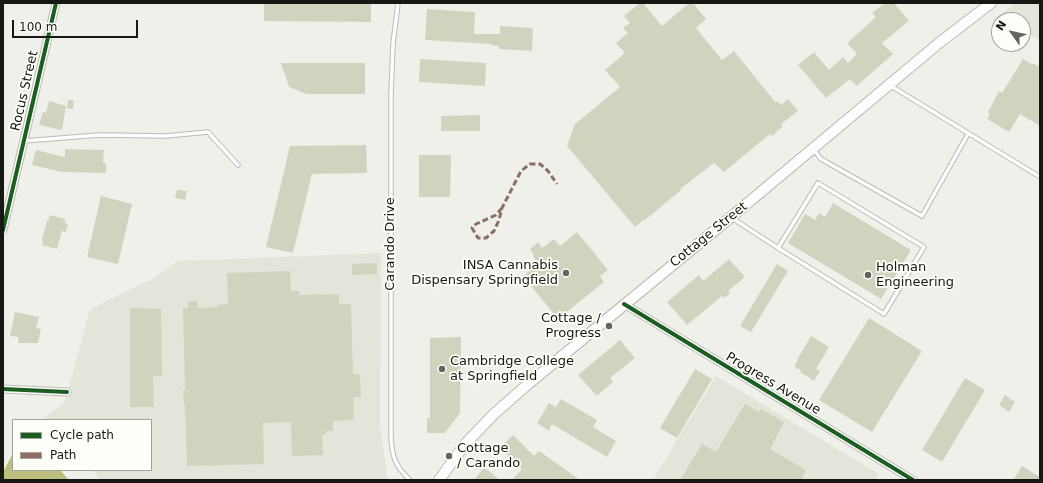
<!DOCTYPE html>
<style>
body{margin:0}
#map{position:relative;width:1043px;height:483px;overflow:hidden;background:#f0f0eb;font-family:"DejaVu Sans",sans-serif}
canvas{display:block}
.frame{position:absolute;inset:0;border:4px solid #171814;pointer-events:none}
.legend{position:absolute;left:12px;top:419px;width:140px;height:52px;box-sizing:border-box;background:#fefff9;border:1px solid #a2a39d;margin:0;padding:5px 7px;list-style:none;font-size:12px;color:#171814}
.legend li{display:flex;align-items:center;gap:8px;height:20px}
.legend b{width:20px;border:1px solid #a2a39d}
.north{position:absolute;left:991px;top:12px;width:40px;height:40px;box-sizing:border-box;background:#fefff9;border:1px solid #a2a39d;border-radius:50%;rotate:303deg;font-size:11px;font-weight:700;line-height:16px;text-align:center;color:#171814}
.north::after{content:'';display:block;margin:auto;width:14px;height:18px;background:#63645f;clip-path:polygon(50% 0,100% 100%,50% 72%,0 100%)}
.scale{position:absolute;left:12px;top:20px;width:126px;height:18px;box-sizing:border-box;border:2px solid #171814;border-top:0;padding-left:5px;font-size:12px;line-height:14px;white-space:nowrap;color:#171814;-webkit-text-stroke:3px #fefff9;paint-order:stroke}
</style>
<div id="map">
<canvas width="1043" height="483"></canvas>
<div class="frame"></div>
<ul class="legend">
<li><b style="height:5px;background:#1b5e20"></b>Cycle path</li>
<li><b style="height:5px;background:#8d6e63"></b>Path</li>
</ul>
<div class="north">N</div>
<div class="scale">100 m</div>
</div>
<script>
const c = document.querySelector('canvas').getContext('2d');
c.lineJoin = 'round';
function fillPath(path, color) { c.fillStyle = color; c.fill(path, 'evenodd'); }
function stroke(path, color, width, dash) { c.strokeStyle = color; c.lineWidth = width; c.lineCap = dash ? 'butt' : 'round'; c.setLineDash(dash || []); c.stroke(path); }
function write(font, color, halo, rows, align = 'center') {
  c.font = font + ' "DejaVu Sans",sans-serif'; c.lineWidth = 3.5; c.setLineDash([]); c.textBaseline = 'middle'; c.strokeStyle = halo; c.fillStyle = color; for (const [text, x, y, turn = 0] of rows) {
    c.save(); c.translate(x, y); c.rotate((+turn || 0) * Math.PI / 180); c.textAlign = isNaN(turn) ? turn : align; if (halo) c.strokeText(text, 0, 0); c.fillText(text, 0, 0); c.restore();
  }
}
const built = new Path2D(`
 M1016 3H1040V39L1023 32V20H999V23L992 20Z
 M381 253 380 425 388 480H101L92 470H151V420H46L44 418 65 402 90 309 154 278 178 261Z
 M716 376 879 474 876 480H653Z`);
const water = new Path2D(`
 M13 453V470H60L69 480H3V472Z`);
const building = new Path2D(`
 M264 3H371V22L264 21Z
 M640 3H643L662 26 689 3H693L706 19 696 28 722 60 734 51 776 103 777 101 781 105 788 99 798 111 781 124 783 126 772 136 770 134 724 172 714 163 680 189 681 190 644 221 643 220 635 227 567 146 575 124 620 87 605 70 625 53 616 43 628 33 623 28 630 23 624 16Z
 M885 3H894L909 21 882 43 893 54 857 86 850 79 826 98 798 65 814 52 829 70 843 57 848 63 857 54 847 43 876 17 872 13Z
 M427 9 475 12 474 34H500V26L533 28 532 51 499 49V46L491 45V44L425 40Z
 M420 59 486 63 485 86 419 82Z
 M1023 59 1031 64 1032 63 1040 67V126L1020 114 1009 132 987 119 990 114 988 112 999 91 1002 93Z
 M281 63H365V94H307L289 87Z
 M68 100 74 101 73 109 67 108Z
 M49 101 66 106 62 130 39 125 43 112 46 113Z
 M480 115V131H441V116Z
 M366 145 367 173 312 174 293 253 266 247 290 146Z
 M65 149 104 150 103 163H106V173L62 172 32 165 36 150 65 157Z
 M419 155H451L450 197H419Z
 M177 190 187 191 185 200 175 198Z
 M101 196 132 204 118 264 87 257Z
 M833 203 911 250 881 299 788 243 805 214 815 220 819 213 825 217Z
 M50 215 65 219V223L68 224 66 232 62 231 57 249 42 245 43 241 42 240 47 220 48 221Z
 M577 232 608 270 600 276 604 282 558 319 523 276 538 264 533 256 534 255 530 249 538 242 542 248 554 239 560 246Z
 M729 259 745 277 728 291 730 293 724 298 722 296 687 325 667 302 699 275 703 281Z
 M377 263V274L352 275V264Z
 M777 264 788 271 751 332 740 326Z
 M290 271 291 291H299V295L339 294V304H351L353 374H360L361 397H353L354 420 333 421V431H326V434L322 435 323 455 292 456 291 422 263 423 264 464 187 466 185 405H184L183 390H185L183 308H188V301H197L198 308 218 307V305L228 304 227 273Z
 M130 308 161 309 162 376H153L154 407H130Z
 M15 312 39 317 36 328 41 329 38 343H18L19 337 10 336Z
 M869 318 922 351 872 432 819 400Z
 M811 336 829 347 816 369 820 371 814 381 800 372 801 370 796 368 795 365 798 360H797Z
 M461 337 460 413 445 433H427V418H430V338Z
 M620 340 635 358 610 378 613 382 597 396 578 375Z
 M695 369 712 379 677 438 660 428Z
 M965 378 985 390 942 462 922 450Z
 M1005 395 1015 402 1009 412 999 405Z
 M561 399 597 420 593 427 616 441 607 457 552 424 549 431 537 423 549 403 556 407Z
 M745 404 759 412 761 409 784 422 770 449 806 470 801 480H680L702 444 716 452Z
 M513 435 534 456 539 451 580 480H512L522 469 500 448Z
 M1022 466 1040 477V480H1013Z
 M484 467 500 480H474Z`);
const lane = new Path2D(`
 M398 3 393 44 391 95V436C392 457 395 466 410 480
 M891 86 1040 177
 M24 141 99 135 166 136 208 132 238 165
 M814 150 821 159 922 216 968 134
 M732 218 778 248 884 314 924 247 818 183 778 248`);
const street = new Path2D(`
 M3 230 56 3
 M624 304 913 480
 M3 389 67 392`);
const secondary = new Path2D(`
 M439 480 466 443 494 414 527 385 731 217 939 43 991 3`);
const quiet = new Path2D(`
 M502 208 496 215 476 224 472 228 478 238H486L494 231 499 220 502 208 521 171 530 164H540L548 171 557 184`);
const cycleway = new Path2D(`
 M3 230 56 3
 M624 304 913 480
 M3 389 67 392`);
const markers = [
 [566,273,4,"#63645f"],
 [868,275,4,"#63645f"],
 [609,326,4,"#63645f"],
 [442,369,4,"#63645f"],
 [449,456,4,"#63645f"]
];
const streetNames = [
 ["Rocus Street",25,91,-77],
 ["Cottage Street",709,235,-39],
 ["Carando Drive",391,244,-90],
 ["Progress Avenue",773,384,31]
];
const poiNames = [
 ["INSA Cannabis",558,266,"right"],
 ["Dispensary Springfield",558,281,"right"],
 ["Holman",876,268],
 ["Engineering",876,283],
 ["Cottage /",601,319,"right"],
 ["Progress",601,334,"right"],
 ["Cambridge College",450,362],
 ["at Springfield",450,377],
 ["Cottage",457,449],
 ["/ Carando",457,464]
];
fillPath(built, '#e3e4da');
fillPath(water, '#bcbf7e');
fillPath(building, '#d2d3bf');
stroke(lane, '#bbbbb7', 5.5);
stroke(street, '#bbbbb7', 9);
stroke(secondary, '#bbbbb7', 12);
stroke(lane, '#fdfdfc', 3.5);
stroke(street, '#fdfdfc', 7);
stroke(secondary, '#fdfdfc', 10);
stroke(quiet, '#8d6e63', 3, [6, 3]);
stroke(cycleway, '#1b5e20', 4);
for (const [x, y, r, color] of markers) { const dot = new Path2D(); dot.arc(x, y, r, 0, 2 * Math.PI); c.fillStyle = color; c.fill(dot); stroke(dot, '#fefff9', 1.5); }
write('13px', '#171814', '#fefff9', streetNames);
write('13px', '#171814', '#fefff9', poiNames, 'left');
</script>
